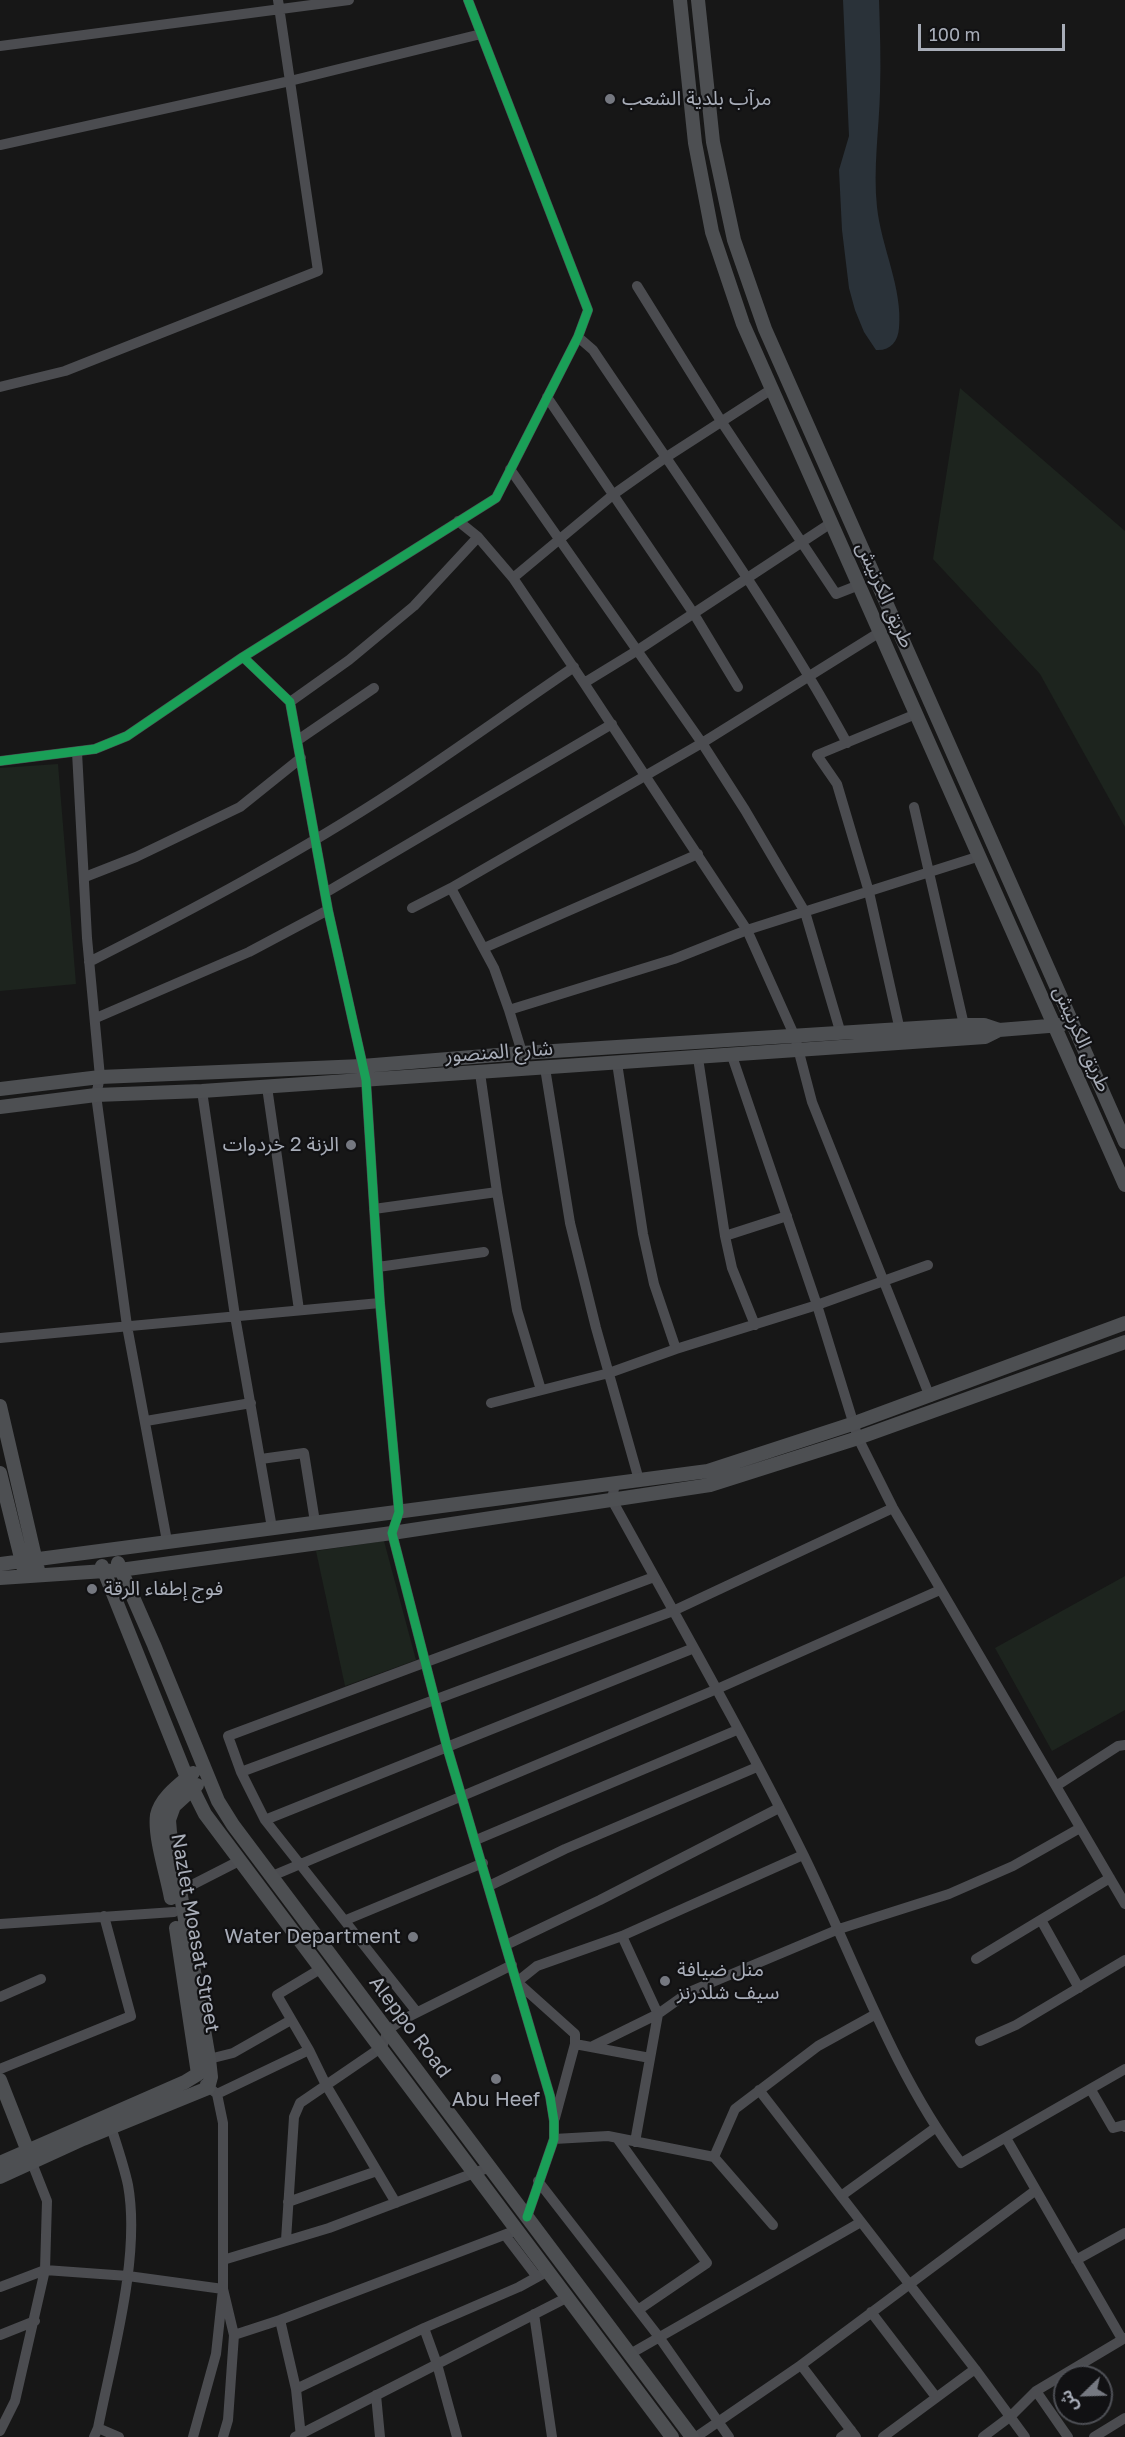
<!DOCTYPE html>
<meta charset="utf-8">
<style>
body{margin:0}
#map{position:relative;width:1125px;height:2437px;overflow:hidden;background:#171717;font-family:"Golos Text","Noto Sans Arabic",sans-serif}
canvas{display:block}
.north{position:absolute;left:1053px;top:2365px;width:60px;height:60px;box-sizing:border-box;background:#111113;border:2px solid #4d4f55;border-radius:50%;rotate:247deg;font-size:16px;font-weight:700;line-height:24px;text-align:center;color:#a8adb8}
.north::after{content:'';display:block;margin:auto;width:21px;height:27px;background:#757880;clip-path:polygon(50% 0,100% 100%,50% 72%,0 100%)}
.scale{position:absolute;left:918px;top:24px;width:147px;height:27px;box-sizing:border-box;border:3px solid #a8adb8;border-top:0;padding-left:8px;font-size:18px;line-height:21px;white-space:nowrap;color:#a8adb8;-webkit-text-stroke:4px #111113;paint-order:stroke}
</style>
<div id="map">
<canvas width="1125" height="2437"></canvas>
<div class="north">ش</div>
<div class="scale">100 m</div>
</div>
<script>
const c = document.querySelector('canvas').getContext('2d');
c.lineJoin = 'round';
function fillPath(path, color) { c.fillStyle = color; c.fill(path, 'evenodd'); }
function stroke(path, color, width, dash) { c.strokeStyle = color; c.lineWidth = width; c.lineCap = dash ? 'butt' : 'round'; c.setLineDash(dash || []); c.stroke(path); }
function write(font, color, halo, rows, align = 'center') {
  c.font = font + ' "Golos Text","Noto Sans Arabic",sans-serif'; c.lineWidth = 4.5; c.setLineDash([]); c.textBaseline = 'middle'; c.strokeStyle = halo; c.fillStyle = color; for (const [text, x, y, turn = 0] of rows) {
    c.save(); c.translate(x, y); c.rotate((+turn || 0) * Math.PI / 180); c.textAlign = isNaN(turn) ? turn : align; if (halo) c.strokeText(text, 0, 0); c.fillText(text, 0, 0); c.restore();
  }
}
const green = new Path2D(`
 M960 388 1125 531V827L1040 674 933 559Z
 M58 764 76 984 0 991V768Z
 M384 1541 416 1660 345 1686 316 1551Z
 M1125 1576V1710L1052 1751 995 1648Z`);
const water = new Path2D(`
 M843 0H879C880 31 881 61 880 92 879 130 873 169 877 207 881 246 903 289 899 328 898 342 890 351 876 350L864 332 855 310 849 288 842 230 839 170 849 136Z`);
const minor = new Path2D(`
 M0 46 349 0
 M0 145 290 81 481 34
 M637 286 721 421 836 594 859 585
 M578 337 593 350C680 480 772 606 847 743
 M0 387 65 371 318 271 278 0
 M547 397 694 614 738 687
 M510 469 702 743 745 810 805 912 841 1034
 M458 521 478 537 513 578 584 683 747 930 795 1037 812 1102 930 1397
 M513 578 614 494 665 458 772 389
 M243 657 290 702 328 910 366 1080 380 1303 399 1512 392 1533 447 1747 550 2096 554 2121V2139L527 2217
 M584 683 638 650 831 523
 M290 702 349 660 414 606 478 537
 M298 740 374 688
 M77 752 87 938 100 1077 96 1095 127 1326 167 1541
 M0 761 95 749 127 736 243 657 496 498 578 337 588 310 468 0
 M914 807 964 1025
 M85 877 136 857 240 807 301 758
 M451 888 494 968 509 1010 527 1069
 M325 893 612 724
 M412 908 451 888 702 743 880 632
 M484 948 698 854
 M89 962C194 909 299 853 398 788 457 749 515 707 574 667
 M509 1010 674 959 747 930 980 856
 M96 1018 249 952 328 910
 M901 1035 869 892 837 784 817 755 916 714
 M732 1056 817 1305 858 1438 893 1508 1125 1904
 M698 1058 725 1236 732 1268 755 1325
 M617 1063 643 1234 654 1284 676 1349
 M545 1068 570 1223 596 1328 639 1480
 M480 1073 497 1192 517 1310 541 1390
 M267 1087 299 1310
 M202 1091 235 1316 272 1528
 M374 1209 497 1192
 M725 1236 787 1216
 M378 1267 484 1252
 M0 1338 380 1303
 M491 1403 609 1373 676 1349 817 1305 928 1265
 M146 1421 251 1403
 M261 1459 304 1453 315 1522
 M615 1483 612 1500C677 1618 744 1735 804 1856 854 1958 892 2071 961 2163L1125 2069
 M241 1772 673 1611 893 1508
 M1056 1786 1118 1746 1125 1745
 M265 1820 694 1648
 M476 1840 737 1730
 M272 1876 717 1689 940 1590
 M489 1886 565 1849 757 1767
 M178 1888 192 1885 241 1860
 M346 1920 483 1863
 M1041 1920 1079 1988
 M0 1924 174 1912
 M506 1945 600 1900 779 1808
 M976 1959 1110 1878
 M322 1968 277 1995 309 2050 326 2085 396 2203
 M0 1997 41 1979
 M416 2011 265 1820 241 1772 228 1736 654 1577
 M980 2041 1016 2025 1125 1960
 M575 2044 650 2058
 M593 2046 658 2014 622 1936
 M209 2059 233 2053 291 2020
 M0 2069 131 2016 104 1916
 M759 2090 975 2369 1025 2437
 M1091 2090 1113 2128 1124 2125 1125 2127
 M217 2094 309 2050
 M555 2118 575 2044V2034L517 1982 537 1966 622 1936 803 1855
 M617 2138 707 2263 638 2310
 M1006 2138 1036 2190
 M554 2139 608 2136 714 2157 735 2109 818 2046 876 2014
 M635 2142 658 2014 689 1992 839 1929 949 1894 1013 1866 1080 1828
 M714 2157 773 2225
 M538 2181 659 2337 729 2437
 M841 2196 935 2128
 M288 2202 377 2171
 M505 2235 537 2277
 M286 2240 294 2117 300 2103 382 2047 388 2030 402 2020 512 1965
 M223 2260 329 2228 490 2167
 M1076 2260 1125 2233
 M0 2287 45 2270 128 2276 223 2289 234 2335 228 2420 223 2437
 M871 2312 936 2397
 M534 2314 552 2437
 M280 2320 296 2389 301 2437
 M424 2328 437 2364 457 2437
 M0 2335 35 2321
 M234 2335 280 2320 517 2230
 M630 2354 861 2222
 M801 2365 856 2437
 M296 2389 424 2328 519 2287 548 2271
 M1036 2391 1068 2437
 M376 2395 380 2437
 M98 2428 119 2437
 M0 2431 15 2401 45 2270 47 2201 32 2163
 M94 2437 98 2428C112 2356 141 2257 128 2185 124 2166 117 2146 111 2127
 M193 2437 216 2354 223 2289V2123L217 2094 205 2084
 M295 2437 568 2297
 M696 2437 801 2365 1036 2190 1122 2339
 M841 2437 851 2430
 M883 2437 975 2369
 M983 2437 1011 2416 1036 2391 1125 2338
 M1094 2437 1125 2418`);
const major = new Path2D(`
 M680 0 695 143 712 232 743 324 1125 1185
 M698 0 713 142 734 240 765 329 1125 1142
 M0 1089 100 1077 362 1066 522 1053 964 1025H984L999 1030
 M0 1107 96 1095 202 1091 985 1037 999 1030 1061 1025
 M0 1406 38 1570
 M0 1473 24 1570
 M118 1563 154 1645 218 1801 233 1825 692 2437
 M0 1564 708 1471 852 1424 1125 1323
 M102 1566 187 1778 205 1814 672 2437
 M0 1578 120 1570 392 1533 710 1485 858 1438 1125 1342
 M171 1898C167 1875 154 1837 157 1815 161 1797 180 1784 193 1773
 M0 2080 31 2159
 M0 2163 185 2082 198 2074 176 1928
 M0 2177 83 2139 208 2088 211 2077 209 2059 170 1832 169 1820 174 1806 197 1785`);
const cycleway = new Path2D(`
 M243 657 290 702 328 910 366 1080 380 1303 399 1512 392 1533 447 1747 550 2096 554 2121V2139L527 2217
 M0 761 95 749 127 736 243 657 496 498 578 337 588 310 468 0`);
const markers = [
 [610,99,6,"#757880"],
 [351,1145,6,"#757880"],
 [92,1589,6,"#757880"],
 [413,1937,6,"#757880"],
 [665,1981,6,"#757880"],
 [496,2079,6,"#757880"]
];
const poiNames = [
 ["مرآب بلدية الشعب",622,99],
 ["الزنة 2 خردوات",339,1145,"right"],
 ["فوج إطفاء الرقة",104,1589],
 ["Water Department",401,1937,"right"],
 ["منل ضيافة",677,1970],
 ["سيف شلدرنز",677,1993],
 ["Abu Heef",496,2100,"center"]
];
const streetNames = [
 ["طريق الكرنيش",885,595,66],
 ["طريق الكرنيش",1082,1039,66],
 ["شارع المنصور",499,1052,-4],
 ["Nazlet Moasat Street",195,1933,80],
 ["Aleppo Road",410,2027,53]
];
fillPath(green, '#1d241e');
fillPath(water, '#2a3239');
stroke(minor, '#4b4c50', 10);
stroke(major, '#4d4f52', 14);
stroke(cycleway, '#1a9f57', 9);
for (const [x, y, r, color] of markers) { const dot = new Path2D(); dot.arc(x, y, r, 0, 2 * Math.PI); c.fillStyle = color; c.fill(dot); stroke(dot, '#111113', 2); }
write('20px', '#a8adb8', '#111113', poiNames, 'left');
write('20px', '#a8adb8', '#111113', streetNames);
</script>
